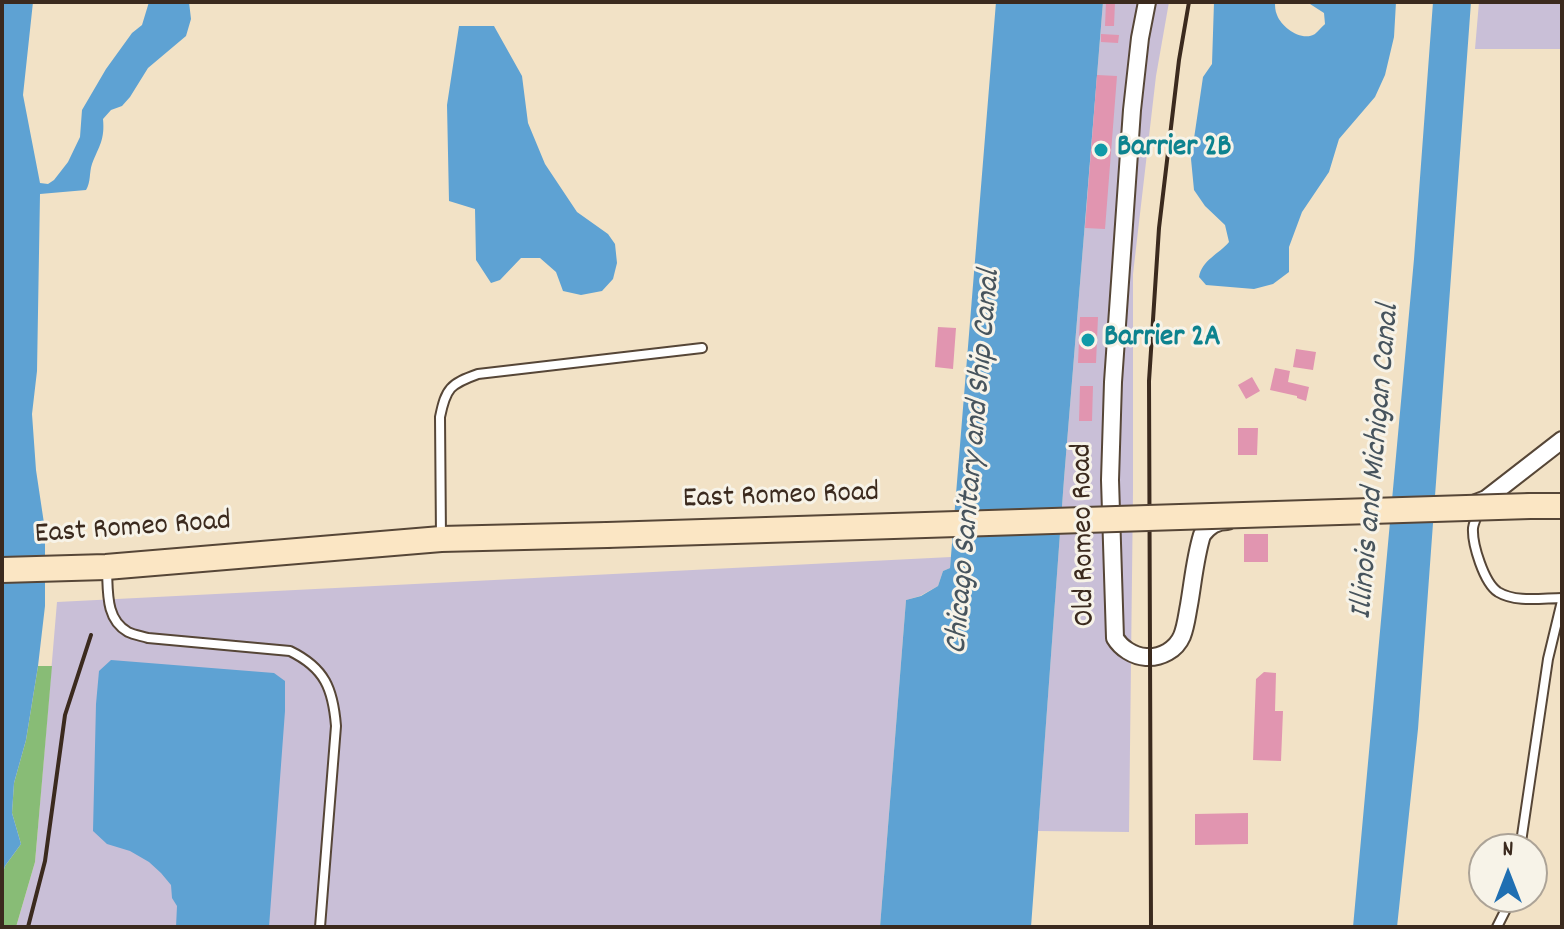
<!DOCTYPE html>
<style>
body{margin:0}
#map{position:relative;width:1564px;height:929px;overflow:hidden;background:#f2e2c6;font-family:Dekko,sans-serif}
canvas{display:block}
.frame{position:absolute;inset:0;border:4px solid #3b2a1e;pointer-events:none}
.north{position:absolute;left:1468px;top:833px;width:80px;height:80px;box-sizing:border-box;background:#f7f3e8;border:2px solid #aca397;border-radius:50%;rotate:0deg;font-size:22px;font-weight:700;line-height:32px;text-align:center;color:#3b2a1e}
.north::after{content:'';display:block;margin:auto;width:28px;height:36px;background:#1f6fb2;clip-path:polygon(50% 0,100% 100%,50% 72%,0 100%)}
</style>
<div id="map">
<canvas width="1564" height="929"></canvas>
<div class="frame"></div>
<div class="north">N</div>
</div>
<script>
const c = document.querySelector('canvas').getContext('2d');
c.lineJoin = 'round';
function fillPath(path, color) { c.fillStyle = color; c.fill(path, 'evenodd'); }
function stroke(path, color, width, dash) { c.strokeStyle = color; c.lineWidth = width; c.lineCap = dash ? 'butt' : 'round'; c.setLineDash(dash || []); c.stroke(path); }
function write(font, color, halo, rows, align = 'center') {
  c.font = font + ' Dekko,sans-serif'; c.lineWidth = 6; c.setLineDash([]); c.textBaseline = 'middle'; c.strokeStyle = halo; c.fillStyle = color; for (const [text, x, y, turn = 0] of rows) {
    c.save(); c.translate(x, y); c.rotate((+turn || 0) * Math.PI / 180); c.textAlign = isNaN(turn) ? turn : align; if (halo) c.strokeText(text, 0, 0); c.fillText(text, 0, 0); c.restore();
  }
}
const industrial = new Path2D(`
 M1103 2H1169L1156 76 1133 274V491L1129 832 1038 831 1064 479Z
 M1479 2H1562V49H1475Z
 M951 557 950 568 943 571 938 586 920 596 906 600 880 927H16L35 862 57 602Z`);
const forest = new Path2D(`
 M38 666H52L35 862 16 927H2V876L5 866 21 844 12 813 14 783 26 740Z`);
const water = new Path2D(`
 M2 2H33L23 95 40 183 48 184 54 180 68 162 80 137 82 110 106 69 132 33 142 25 149 2H189L191 19 186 36 148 68 130 97 122 106 111 110 103 119C105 140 99 146 92 164 89 173 91 182 86 190L40 194 37 371 32 414 36 470 45 530V606L38 666 26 740 14 783 12 813 21 844 5 866 2 876Z
 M996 2H1103L1064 479 1031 927H880L906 600 921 596 938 586 943 571 950 568Z
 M1214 2H1275C1275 6 1275 11 1277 15 1282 28 1302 42 1315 34 1316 33 1324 25 1325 24L1324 13 1310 4V2H1396L1394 37 1385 75 1375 97 1339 139 1329 172 1302 212 1289 247V272L1273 284 1254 289 1206 285 1199 277C1202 260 1219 254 1229 242L1225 225 1205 206 1194 190 1191 159 1203 77 1212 64Z
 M1433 2H1471L1418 729 1397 927H1353L1414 259Z
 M459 26H494L522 76 528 123 545 164 577 212 608 234 615 244 617 263 613 279 602 291 581 295 563 291 556 272 540 258H521L500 280 491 283 476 260 475 209 449 201 447 105Z
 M111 660 274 673 285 681V711L269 927H176L177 906 172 898 171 885 161 873 149 862 130 851 107 844 93 831 96 704 99 671Z`);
const building = new Path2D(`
 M1106 2H1115L1114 26H1105Z
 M1101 34 1119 35 1118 43 1101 42Z
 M1097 75 1117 76 1105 229 1085 228Z
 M1080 317H1098L1096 363H1078Z
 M938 327 956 328 953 369 935 367Z
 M1296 349 1316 352 1313 370 1293 367Z
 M1275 368 1290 371 1288 382 1309 387 1306 401 1297 398V396L1270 390Z
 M1252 377 1260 391 1246 399 1238 385Z
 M1080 386H1093L1092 421H1079Z
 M1238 428H1258L1257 455H1238Z
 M1244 534H1268V562H1244Z
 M1264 672 1276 673 1275 711H1283L1281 761 1253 760 1256 679Z
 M1248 813V844L1195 845V814Z`);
const service = new Path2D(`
 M1480 510C1477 516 1474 521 1473 528 1472 544 1484 583 1498 592 1516 603 1543 598 1562 598
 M441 538 440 417C446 388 450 384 478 374L702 348
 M107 571C108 593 106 620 128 632 134 635 142 636 148 638L290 651C325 668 333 689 336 726L320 927
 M1520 849 1548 659 1562 601
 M1497 927 1512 897`);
const minor = new Path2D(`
 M1147 2 1140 38 1132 110 1113 382 1110 480 1115 638C1121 648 1133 656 1146 657 1161 658 1176 650 1182 636 1186 626 1187 615 1189 605 1193 582 1195 558 1202 535 1209 526 1216 521 1228 521
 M1473 504 1486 499 1562 440`);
const secondary = new Path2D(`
 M1530 506H1562
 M2 570 106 567 441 539 607 535`);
const rail = new Path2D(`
 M28 927 45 861 65 715 91 635
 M1151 927 1149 381 1159 228 1179 60 1189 2`);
const secondaryBridge = new Path2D(`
 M607 535 1530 506`);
const markers = [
 [1101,150,8,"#0f9aa8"],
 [1088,340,8,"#0f9aa8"]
];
const cultureNames = [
 ["Barrier 2B",1117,150],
 ["Barrier 2A",1104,340]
];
const streetNames = [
 ["East Romeo Road",781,498,-2],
 ["East Romeo Road",133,530,-4],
 ["Old Romeo Road",1086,535,-91]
];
const waterNames = [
 ["Chicago Sanitary and Ship Canal",976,462,-85],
 ["Illinois and Michigan Canal",1378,462,-85]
];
fillPath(industrial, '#c9bfd7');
fillPath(forest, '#88bc76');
fillPath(water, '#5ea2d3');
fillPath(building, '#e195b0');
stroke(service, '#564637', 12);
stroke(minor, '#564637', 20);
stroke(secondary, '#564637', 28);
stroke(service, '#fff', 8);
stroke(minor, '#fff', 16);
stroke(secondary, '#fbe6c4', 24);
stroke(rail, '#3b2a1e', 4);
stroke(secondaryBridge, '#564637', 28, []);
stroke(secondaryBridge, '#fbe6c4', 24);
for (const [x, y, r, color] of markers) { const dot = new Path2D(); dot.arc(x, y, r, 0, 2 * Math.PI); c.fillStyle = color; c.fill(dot); stroke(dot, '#f7f3e8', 3); }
write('bold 30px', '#0d838f', '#f7f3e8', cultureNames, 'left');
write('30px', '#3b2a1e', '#f7f3e8', streetNames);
write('italic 32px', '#47545d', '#f7f3e8', waterNames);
</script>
